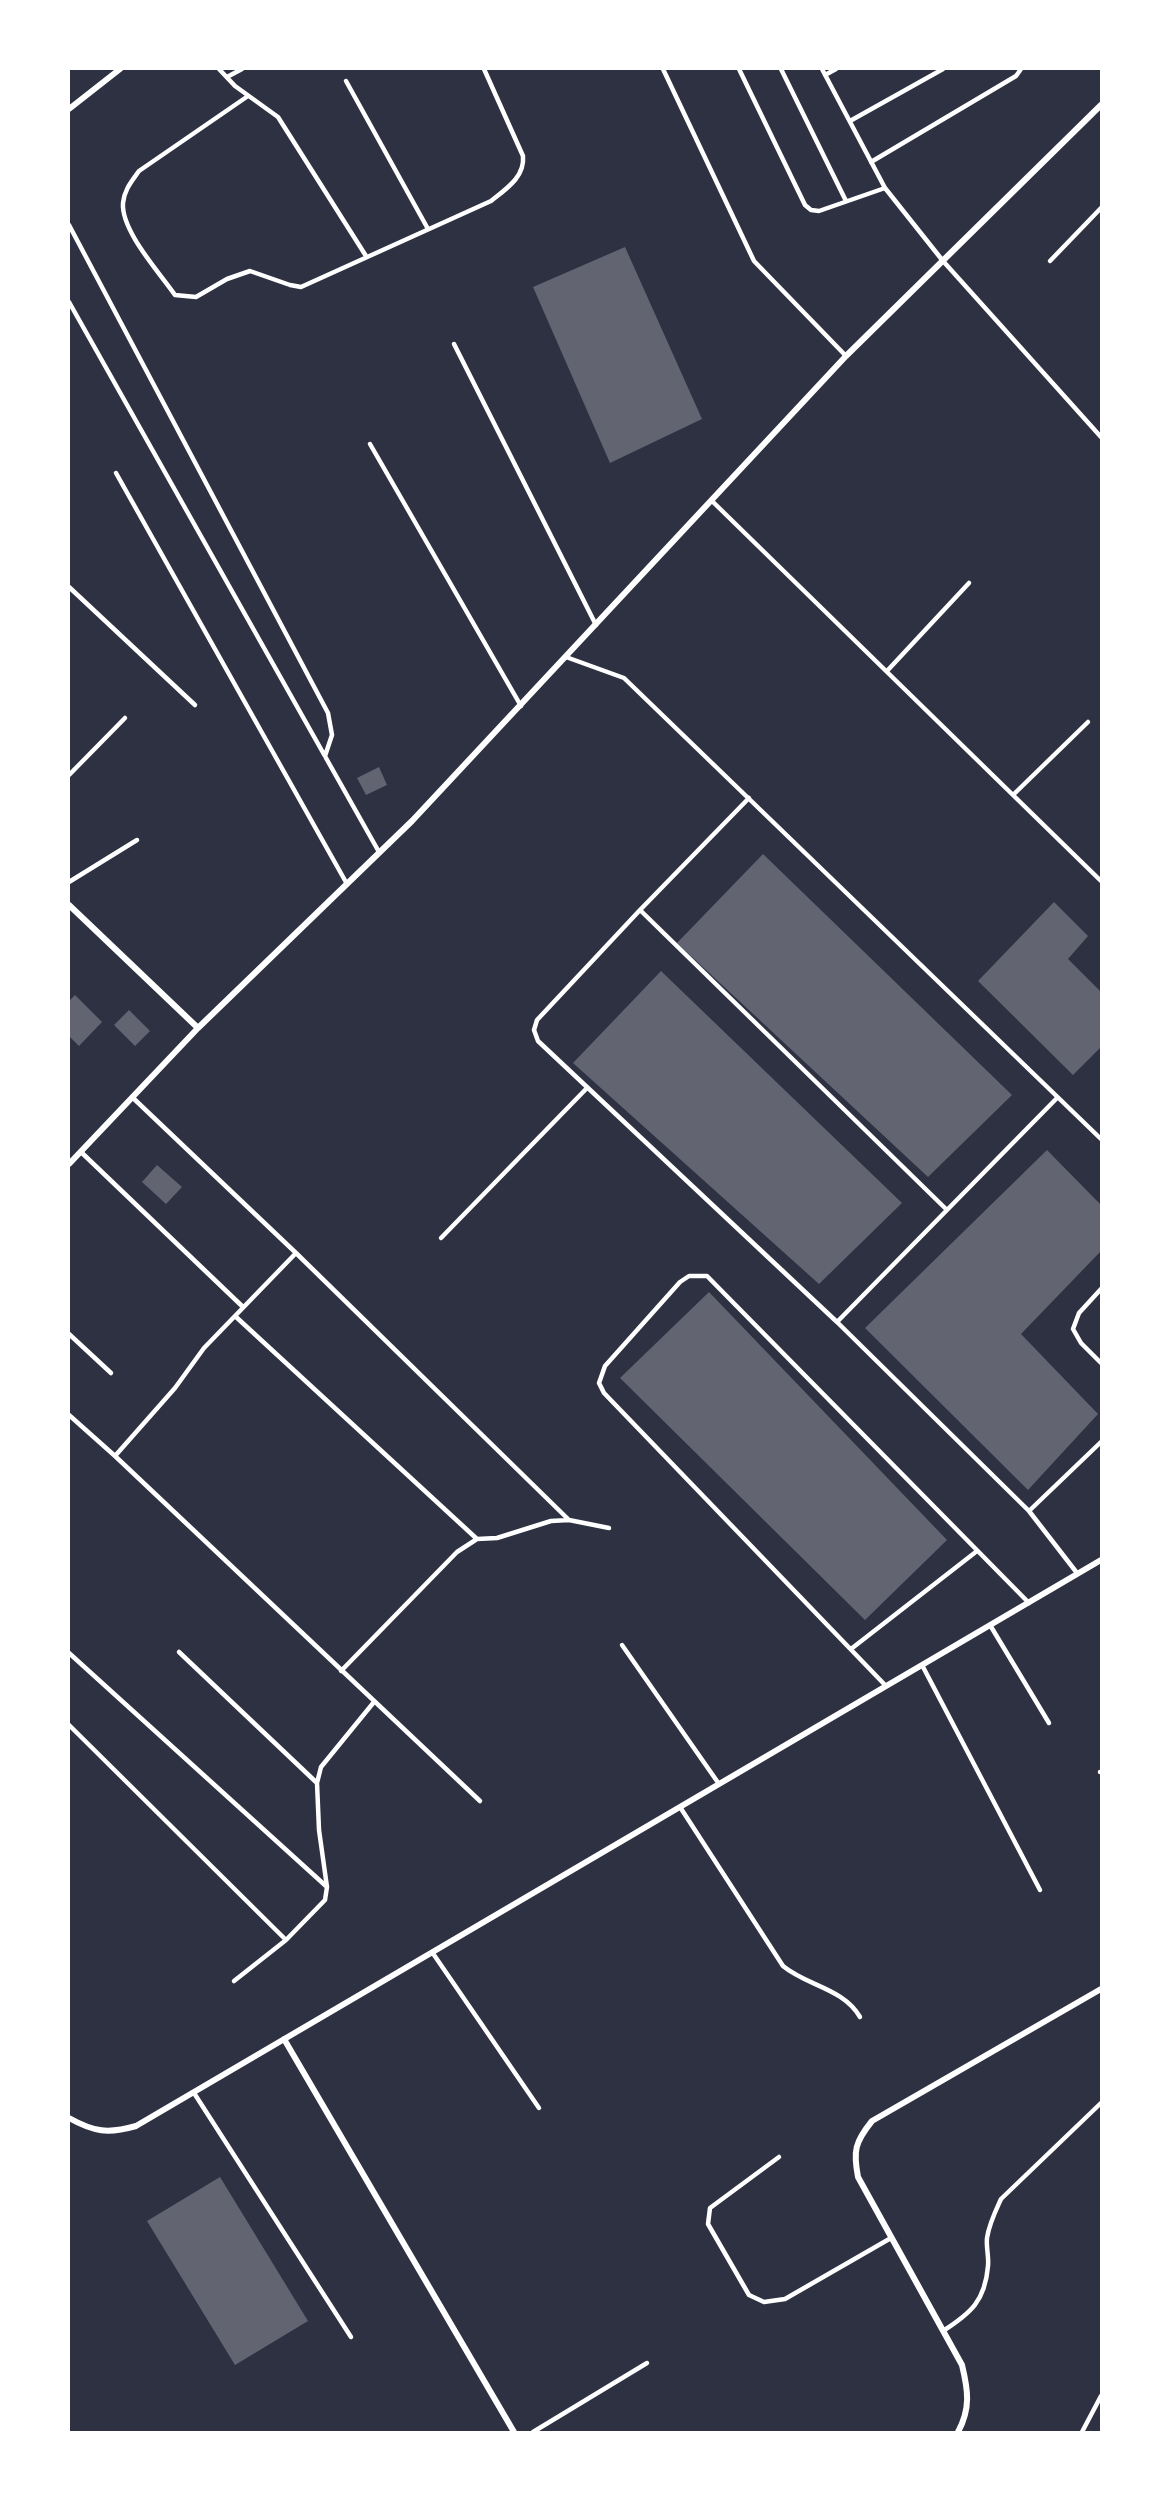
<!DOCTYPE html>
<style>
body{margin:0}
#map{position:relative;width:1170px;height:2501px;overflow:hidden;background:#2d3142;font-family:"Varela Round",sans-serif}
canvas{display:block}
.frame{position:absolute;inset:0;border:70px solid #fff;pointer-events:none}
</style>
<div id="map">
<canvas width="1170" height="2501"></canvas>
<div class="frame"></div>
</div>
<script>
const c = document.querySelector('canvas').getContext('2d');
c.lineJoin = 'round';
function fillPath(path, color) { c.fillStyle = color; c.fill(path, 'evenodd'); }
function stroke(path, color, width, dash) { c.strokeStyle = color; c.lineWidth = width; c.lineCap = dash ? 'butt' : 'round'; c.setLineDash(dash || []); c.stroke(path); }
const building = new Path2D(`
 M625 247 702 419 610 463 533 287Z
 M379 767 387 785 366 795 357 778Z
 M763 854 1012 1095 928 1177 677 943Z
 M1054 902 1088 936 1068 959 1101 992V1047L1073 1075 978 981Z
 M661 971 902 1203 819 1284 573 1063Z
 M75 995 102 1022 79 1046 69 1036V1001Z
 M129 1010 150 1031 135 1046 114 1025Z
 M1047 1150 1101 1205V1251L1021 1334 1098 1414 1028 1490 865 1328Z
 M157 1165 182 1187 166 1204 142 1182Z
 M709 1292 947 1540 865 1620 620 1378Z
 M220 2177 308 2321 235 2365 147 2221Z`);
const service = new Path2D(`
 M219 69 235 86 278 117 366 256
 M663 69 754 261 846 356
 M739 69 805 205 811 210 819 211 885 188
 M781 69 846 201
 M822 69 885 188 943 261 1101 437
 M825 75 836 69
 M227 77 242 69
 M346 81 428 229
 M248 96 139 171C132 181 124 190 123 203 121 231 160 273 175 295L196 297 227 279 250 271 290 285 301 287 491 201C506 189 525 177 523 156L484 69
 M850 121 943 69
 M871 162 1016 76 1021 69
 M69 225 328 713 332 735 325 756
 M1050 261 1101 208
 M69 302 379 852
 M454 344 596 625
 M370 444 521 706
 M116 473 347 884
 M712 501 1101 881
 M69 587 195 705
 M566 657 624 678 1101 1139
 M887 671 969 583
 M69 775 125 718
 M1014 794 1088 722
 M749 798 640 910 947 1210 837 1322 1029 1511 1077 1573
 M69 882 137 840
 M640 910 537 1020 534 1030 538 1041 837 1322
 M132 1097 296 1253 569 1520
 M81 1152 243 1307
 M947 1210 1057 1098
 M441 1238 587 1088
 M1101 1289 1079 1313 1073 1329 1081 1343 1101 1363
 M235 1316 477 1539
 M69 1334 111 1373
 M69 1415 115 1456 480 1801
 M115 1456 175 1388 204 1348 296 1253
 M1029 1511 1101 1442
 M990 1625 1049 1723
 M622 1645 719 1784
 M851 1649 977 1551
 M179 1652 317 1783
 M69 1653 327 1887
 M922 1665 1040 1890
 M341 1671 457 1552 477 1539 497 1538 551 1521 569 1520 609 1528
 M886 1686 604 1393 599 1383 605 1366 680 1282 689 1276H707L1029 1603
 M69 1725 286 1940
 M1100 1772H1101
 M680 1807 783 1966C807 1986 843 1988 860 2017
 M432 1952 539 2108
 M234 1981 286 1940 325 1900 327 1887 319 1830 317 1783 321 1767 374 1702
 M194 2093 351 2337
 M779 2157 710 2208 708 2224 749 2295 764 2302 785 2299 891 2238
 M943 2331C971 2313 985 2301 988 2266 989 2257 986 2247 987 2238 989 2224 995 2212 1001 2199L1101 2103
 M533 2432 647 2363
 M1082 2432 1101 2396`);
const minor = new Path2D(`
 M69 109 120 69
 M69 905 198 1028
 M69 1164 198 1028 412 821 846 356 1101 105
 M284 2039 514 2432
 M69 2118C94 2132 108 2134 136 2126L1101 1560
 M958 2432C971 2408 968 2390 962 2365L858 2177C853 2151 855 2142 872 2121L1101 1989`);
fillPath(building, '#626471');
stroke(service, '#fff', 4.5);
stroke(minor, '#fff', 6);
</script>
